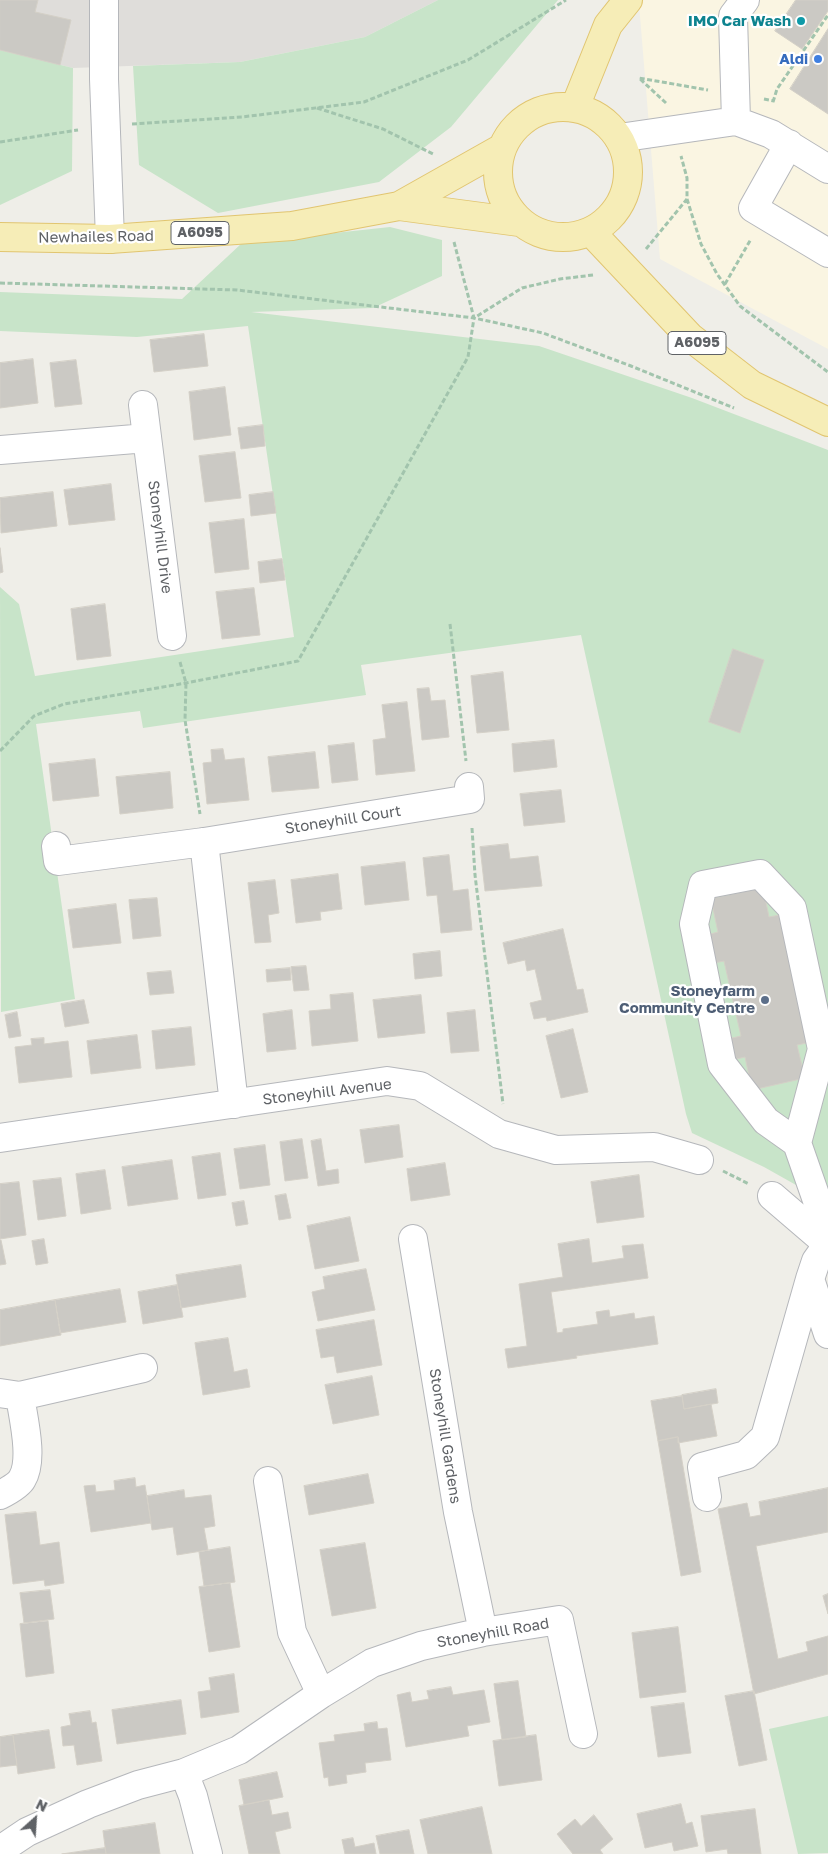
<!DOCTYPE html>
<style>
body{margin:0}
#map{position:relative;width:828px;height:1854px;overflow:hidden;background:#efeee8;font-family:"Golos Text",sans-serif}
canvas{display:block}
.north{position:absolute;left:10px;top:1794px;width:50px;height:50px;-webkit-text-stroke:4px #fff;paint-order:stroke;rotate:26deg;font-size:14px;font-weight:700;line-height:20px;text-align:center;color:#5f6266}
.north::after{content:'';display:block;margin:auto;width:18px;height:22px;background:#5f6266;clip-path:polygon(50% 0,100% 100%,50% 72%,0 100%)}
</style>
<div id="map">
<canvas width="828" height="1854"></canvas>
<div class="north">N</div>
</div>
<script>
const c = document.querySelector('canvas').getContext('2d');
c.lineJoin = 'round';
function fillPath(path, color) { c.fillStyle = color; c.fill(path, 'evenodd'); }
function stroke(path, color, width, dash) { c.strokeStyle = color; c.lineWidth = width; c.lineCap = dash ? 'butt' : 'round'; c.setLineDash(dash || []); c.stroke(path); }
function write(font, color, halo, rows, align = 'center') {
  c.font = font + ' "Golos Text",sans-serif'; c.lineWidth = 4.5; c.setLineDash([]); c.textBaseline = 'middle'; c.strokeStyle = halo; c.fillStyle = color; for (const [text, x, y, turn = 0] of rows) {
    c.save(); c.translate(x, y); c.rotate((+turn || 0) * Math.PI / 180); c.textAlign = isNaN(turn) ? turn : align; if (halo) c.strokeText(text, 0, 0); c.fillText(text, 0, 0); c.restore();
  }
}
const commercial = new Path2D(`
 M644 0H828V349L660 259 639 4Z`);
const industrial = new Path2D(`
 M0 0H438L365 37 240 62 73 68 0 50Z`);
const green = new Path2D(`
 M438 0H558L451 127 379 182 218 213 139 165 133 66 240 62 365 37Z
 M0 50 73 68 72 171 0 205Z
 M390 227 442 240V276L373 308 251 312 539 346 692 398 828 450V1203L764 1167 692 1133 686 1114 581 635 361 665 366 695 143 728 140 711 36 724 75 999 1 1012 0 587 19 604 35 676 294 637 248 326 137 337 0 331V292L182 299 242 243Z
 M828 1716V1853L798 1854 769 1729Z`);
const building = new Path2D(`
 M0 0H38L35 12 71 20 60 65 0 50Z
 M796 0H828V11L802 49 775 31Z
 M828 29V114L790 89Z
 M204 334 208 366 154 372 150 340Z
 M33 359 38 403 0 408V363Z
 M76 360 82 404 55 407 50 363Z
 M225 387 231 435 194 440 189 392Z
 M263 425 265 446 241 449 238 428Z
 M235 452 241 498 205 502 199 456Z
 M111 484 115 520 69 525 64 490Z
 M53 492 57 526 1 533 0 498Z
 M273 492 276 513 251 516 249 495Z
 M244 519 249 569 215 573 209 523Z
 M0 548 3 572 0 573Z
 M282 559 285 580 260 583 258 562Z
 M254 588 260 635 222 639 216 592Z
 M105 604 111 656 77 660 71 609Z
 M733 649 764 660 740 733 709 722Z
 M503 672 509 730 477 733 471 676Z
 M429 688 431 701 445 700 449 737 422 740 417 689Z
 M407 702 415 771 376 775 373 740 386 738 382 705Z
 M554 740 557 767 514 772 512 744Z
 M354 743 358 780 332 783 328 746Z
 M223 749 225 760 244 758 249 800 207 804 203 763 212 762 211 750Z
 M315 752 319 788 272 792 268 757Z
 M95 759 99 796 53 801 49 764Z
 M170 772 173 808 120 814 116 777Z
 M561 790 565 822 524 826 520 794Z
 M508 844 510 859 538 856 542 886 485 891 480 847Z
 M449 855 453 891 468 889 472 930 441 933 437 895 427 896 423 858Z
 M405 862 409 900 365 905 361 867Z
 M338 874 342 909 320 912 321 920 296 923 291 880Z
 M275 880 279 913 268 915 271 942 255 943 248 883Z
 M763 888 769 917 780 915 807 1043 797 1045 805 1078 752 1090 745 1057 732 1060 728 1039 741 1036 724 961 714 963 707 935 718 932 711 899Z
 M157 898 161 936 133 939 129 900Z
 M116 904 121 943 73 948 68 910Z
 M563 929 577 990 583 989 588 1012 547 1021 546 1017 534 1019 530 1003 542 1000 535 969 527 971 525 960 508 964 503 943Z
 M440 951 442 976 415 979 413 954Z
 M306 966 309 990 294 991 291 967Z
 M290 968 291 980 267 982 266 970Z
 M171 971 174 993 150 995 147 973Z
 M353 993 358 1041 312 1046 309 1011 331 1009 330 995Z
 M421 995 425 1033 378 1038 373 1000Z
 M84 1000 89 1023 65 1027 61 1004Z
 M292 1010 296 1049 267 1052 263 1014Z
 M475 1010 479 1051 451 1053 447 1013Z
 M17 1012 21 1036 9 1038 5 1015Z
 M191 1027 195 1065 156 1069 152 1031Z
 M573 1029 588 1092 561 1098 546 1036Z
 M137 1035 141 1068 91 1074 87 1041Z
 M44 1038V1044L68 1041 72 1077 19 1083 15 1047 32 1045 31 1039Z
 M399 1125 403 1157 365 1163 360 1130Z
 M302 1139 308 1178 285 1181 280 1142Z
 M321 1139 326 1171 338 1169 339 1183 318 1186 311 1141Z
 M265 1145 270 1185 240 1189 234 1149Z
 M220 1153 226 1195 198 1199 192 1157Z
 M172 1160 178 1199 128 1206 122 1167Z
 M445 1163 450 1195 411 1201 407 1169Z
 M105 1170 111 1209 81 1214 76 1174Z
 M639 1175 644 1217 597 1223 591 1182Z
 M61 1178 66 1216 38 1220 33 1181Z
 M19 1182 26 1235 0 1239V1184Z
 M286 1194 291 1218 279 1220 275 1196Z
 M244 1201 248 1224 236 1226 232 1203Z
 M350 1217 359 1261 315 1269 307 1226Z
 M44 1239 48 1263 36 1265 32 1241Z
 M589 1239 592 1263 624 1258 622 1246 643 1244 648 1278 551 1292 557 1333 563 1332V1329L598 1324 596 1312 609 1310 610 1317 634 1313 635 1319 654 1316 658 1344 576 1356 577 1358 508 1368 505 1349 527 1346 519 1284 563 1277 558 1244Z
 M0 1240H1L6 1264 0 1265Z
 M241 1265 246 1297 181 1308 176 1275Z
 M366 1269 375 1310 318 1321 312 1292 325 1289 323 1277Z
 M177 1285 183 1317 143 1324 138 1292Z
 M120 1289 126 1322 60 1333 55 1300Z
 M55 1300 61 1335 0 1346V1310Z
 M374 1320 382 1365 337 1373 334 1356 321 1358 316 1330Z
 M228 1338 234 1372 247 1369 250 1387 203 1395 195 1343Z
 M372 1376 379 1415 333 1424 325 1385Z
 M716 1389 718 1403 684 1409 682 1395Z
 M682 1396 684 1409 711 1404 717 1436 678 1443V1437L658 1441 651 1401Z
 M678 1437 701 1572 681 1576 658 1441Z
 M368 1474 374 1503 309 1515 304 1486Z
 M135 1478 136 1487 145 1485 151 1523 91 1532 84 1486 95 1485 96 1492 115 1490 114 1481Z
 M828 1488V1532L756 1546 778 1659 808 1651 806 1642 828 1636V1674L754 1694 718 1509 747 1503 750 1517 761 1515 759 1502Z
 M184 1490 185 1498 211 1495 215 1526 204 1528 208 1550 177 1555 173 1527 152 1530 147 1496Z
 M36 1512 40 1545 59 1542 64 1583 45 1586 44 1580 13 1584 5 1515Z
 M365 1543 376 1608 332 1616 320 1550Z
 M230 1547 235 1582 204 1586 199 1552Z
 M230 1583 240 1647 209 1652 199 1587Z
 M50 1590 54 1619 24 1623 20 1593Z
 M828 1594V1614L823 1596Z
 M48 1621 54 1673 26 1677 20 1624Z
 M678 1627 686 1692 640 1698 632 1633Z
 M234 1674 239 1712 201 1718 198 1692 211 1690 209 1678Z
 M518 1681 526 1737 502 1740 494 1684Z
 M451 1687 453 1695 484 1690 490 1722 467 1726 469 1736 406 1747 397 1695 410 1692 412 1702 429 1699 427 1691Z
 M754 1691 767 1760 739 1766 725 1696Z
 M181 1700 186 1734 117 1744 112 1710Z
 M684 1703 691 1753 658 1757 651 1707Z
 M90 1711 92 1723 96 1722 102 1761 77 1765 74 1745 63 1746 61 1727 71 1725 69 1714Z
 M377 1722 378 1729 387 1728 391 1760 365 1763 366 1772 346 1775 347 1783 329 1786 328 1777 324 1778 319 1743 335 1741 334 1735 365 1731 364 1724Z
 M49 1730 55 1768 18 1774 13 1735Z
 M13 1735 17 1765 0 1767V1737Z
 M536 1735 542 1780 499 1786 493 1741Z
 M277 1772 283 1797 244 1805 239 1780Z
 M269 1800 272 1815 288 1812 291 1828 275 1832 280 1854H249L239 1806Z
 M681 1804 686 1824 692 1822 698 1846 674 1851 672 1842 645 1848 637 1814Z
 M482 1807 492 1854H428L420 1820Z
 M755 1809 761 1854H728L727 1849 706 1852 701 1816Z
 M594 1815 613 1839 600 1850 603 1854H573L557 1834 575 1819 581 1826Z
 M155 1823 160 1854H106L103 1831Z
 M409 1830 414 1854H380L376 1836Z
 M353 1838 355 1847 374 1843 376 1854H345L342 1840Z
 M105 1848 106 1854H62Z`);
const path = new Path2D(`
 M764 99 774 101
 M773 102 777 89 828 15
 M666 103 639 78 708 90
 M317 108 383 129 435 155
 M132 124 242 117 364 102 468 60 566 0
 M0 142 78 130
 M687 199 701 244 717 274 740 306 828 372
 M454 242 474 318 522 288 560 279 593 275
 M646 249 687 199V178L681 156
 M0 283 237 290 474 318 543 333 631 366 734 408
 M725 284 751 239
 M450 624 466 761
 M180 662 186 683 185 720 200 814
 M0 751 34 716 64 704 186 683 298 661 468 357 474 318
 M472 828 475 875 503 1104
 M723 1171 749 1184`);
const minor = new Path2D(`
 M104 0V79L110 239
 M736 121 733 16 745 0
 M619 138 736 121 771 134 828 169
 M789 144 753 208 828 253
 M143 405 172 636
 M0 450 147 438
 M204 842 234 1104
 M56 846 58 861 204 842 470 799 469 787
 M0 1138 387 1081 420 1086 499 1134 556 1150 654 1147 699 1160
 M797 1143 766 1121 722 1064 694 924 703 885 760 874 792 908 822 1049 797 1143 828 1232
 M772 1196 828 1244
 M413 1239 458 1512 483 1632
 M828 1244 816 1261 810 1279 828 1334
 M0 1393 20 1396 143 1368
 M268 1481 292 1632 321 1694
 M0 1495C6 1492 19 1485 22 1479 34 1460 23 1417 20 1396
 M707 1497 702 1467 746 1455 765 1437 810 1279
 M184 1773 193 1796 208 1854
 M0 1850 27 1832 88 1804 138 1785 184 1773 239 1750 321 1694 372 1663 421 1646 483 1632 559 1620 583 1734`);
const major = new Path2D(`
 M498 172a65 65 0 1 1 130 0a65 65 0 1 1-130 0Z
 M575 107 608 25 628 0
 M399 206 502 148
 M591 232 690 337 752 385 828 422
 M0 237 110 239 292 226 399 206 519 222`);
const markers = [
 [801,21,5,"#0f9aa8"],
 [818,59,5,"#3f7fe0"],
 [765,1000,5,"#5c6f8a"]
];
const shields = [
 [200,233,58],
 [697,343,58]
];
const shieldNames = [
 ["A6095",200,233],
 ["A6095",697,343]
];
const cultureNames = [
 ["IMO Car Wash",791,21]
];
const shopNames = [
 ["Aldi",808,59]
];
const streetNames = [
 ["Newhailes Road",96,237,-1],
 ["Stoneyhill Drive",160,537,83],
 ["Stoneyhill Court",343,820,-9],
 ["Stoneyhill Avenue",327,1092,-7],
 ["Stoneyhill Gardens",445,1436,81],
 ["Stoneyhill Road",493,1633,-10]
];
const serviceNames = [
 ["Stoneyfarm",755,991],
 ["Community Centre",755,1008]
];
fillPath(commercial, '#faf5e2');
fillPath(industrial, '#dfddda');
fillPath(green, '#c8e4c9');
fillPath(building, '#cbc9c4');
stroke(building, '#d4d0c7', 1);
stroke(minor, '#b5b7bb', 30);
stroke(major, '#e1c570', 30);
stroke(path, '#a2c4ad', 3, [5, 2.5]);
stroke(minor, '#fff', 28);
stroke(major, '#f6edb7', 28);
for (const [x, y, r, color] of markers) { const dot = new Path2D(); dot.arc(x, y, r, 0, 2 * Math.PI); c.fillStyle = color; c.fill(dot); stroke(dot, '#fff', 2); }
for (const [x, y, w] of shields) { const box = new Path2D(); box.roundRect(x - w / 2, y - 11.5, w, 23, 4); c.fillStyle = '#fff'; c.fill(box); stroke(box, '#5f6266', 1); }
write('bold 14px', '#5f6266', null, shieldNames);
write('bold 15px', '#0d838f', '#fff', cultureNames, 'right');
write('bold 15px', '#366cbe', '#fff', shopNames, 'right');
write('15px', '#5f6266', '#fff', streetNames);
write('bold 15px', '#4e5e75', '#fff', serviceNames, 'right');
</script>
